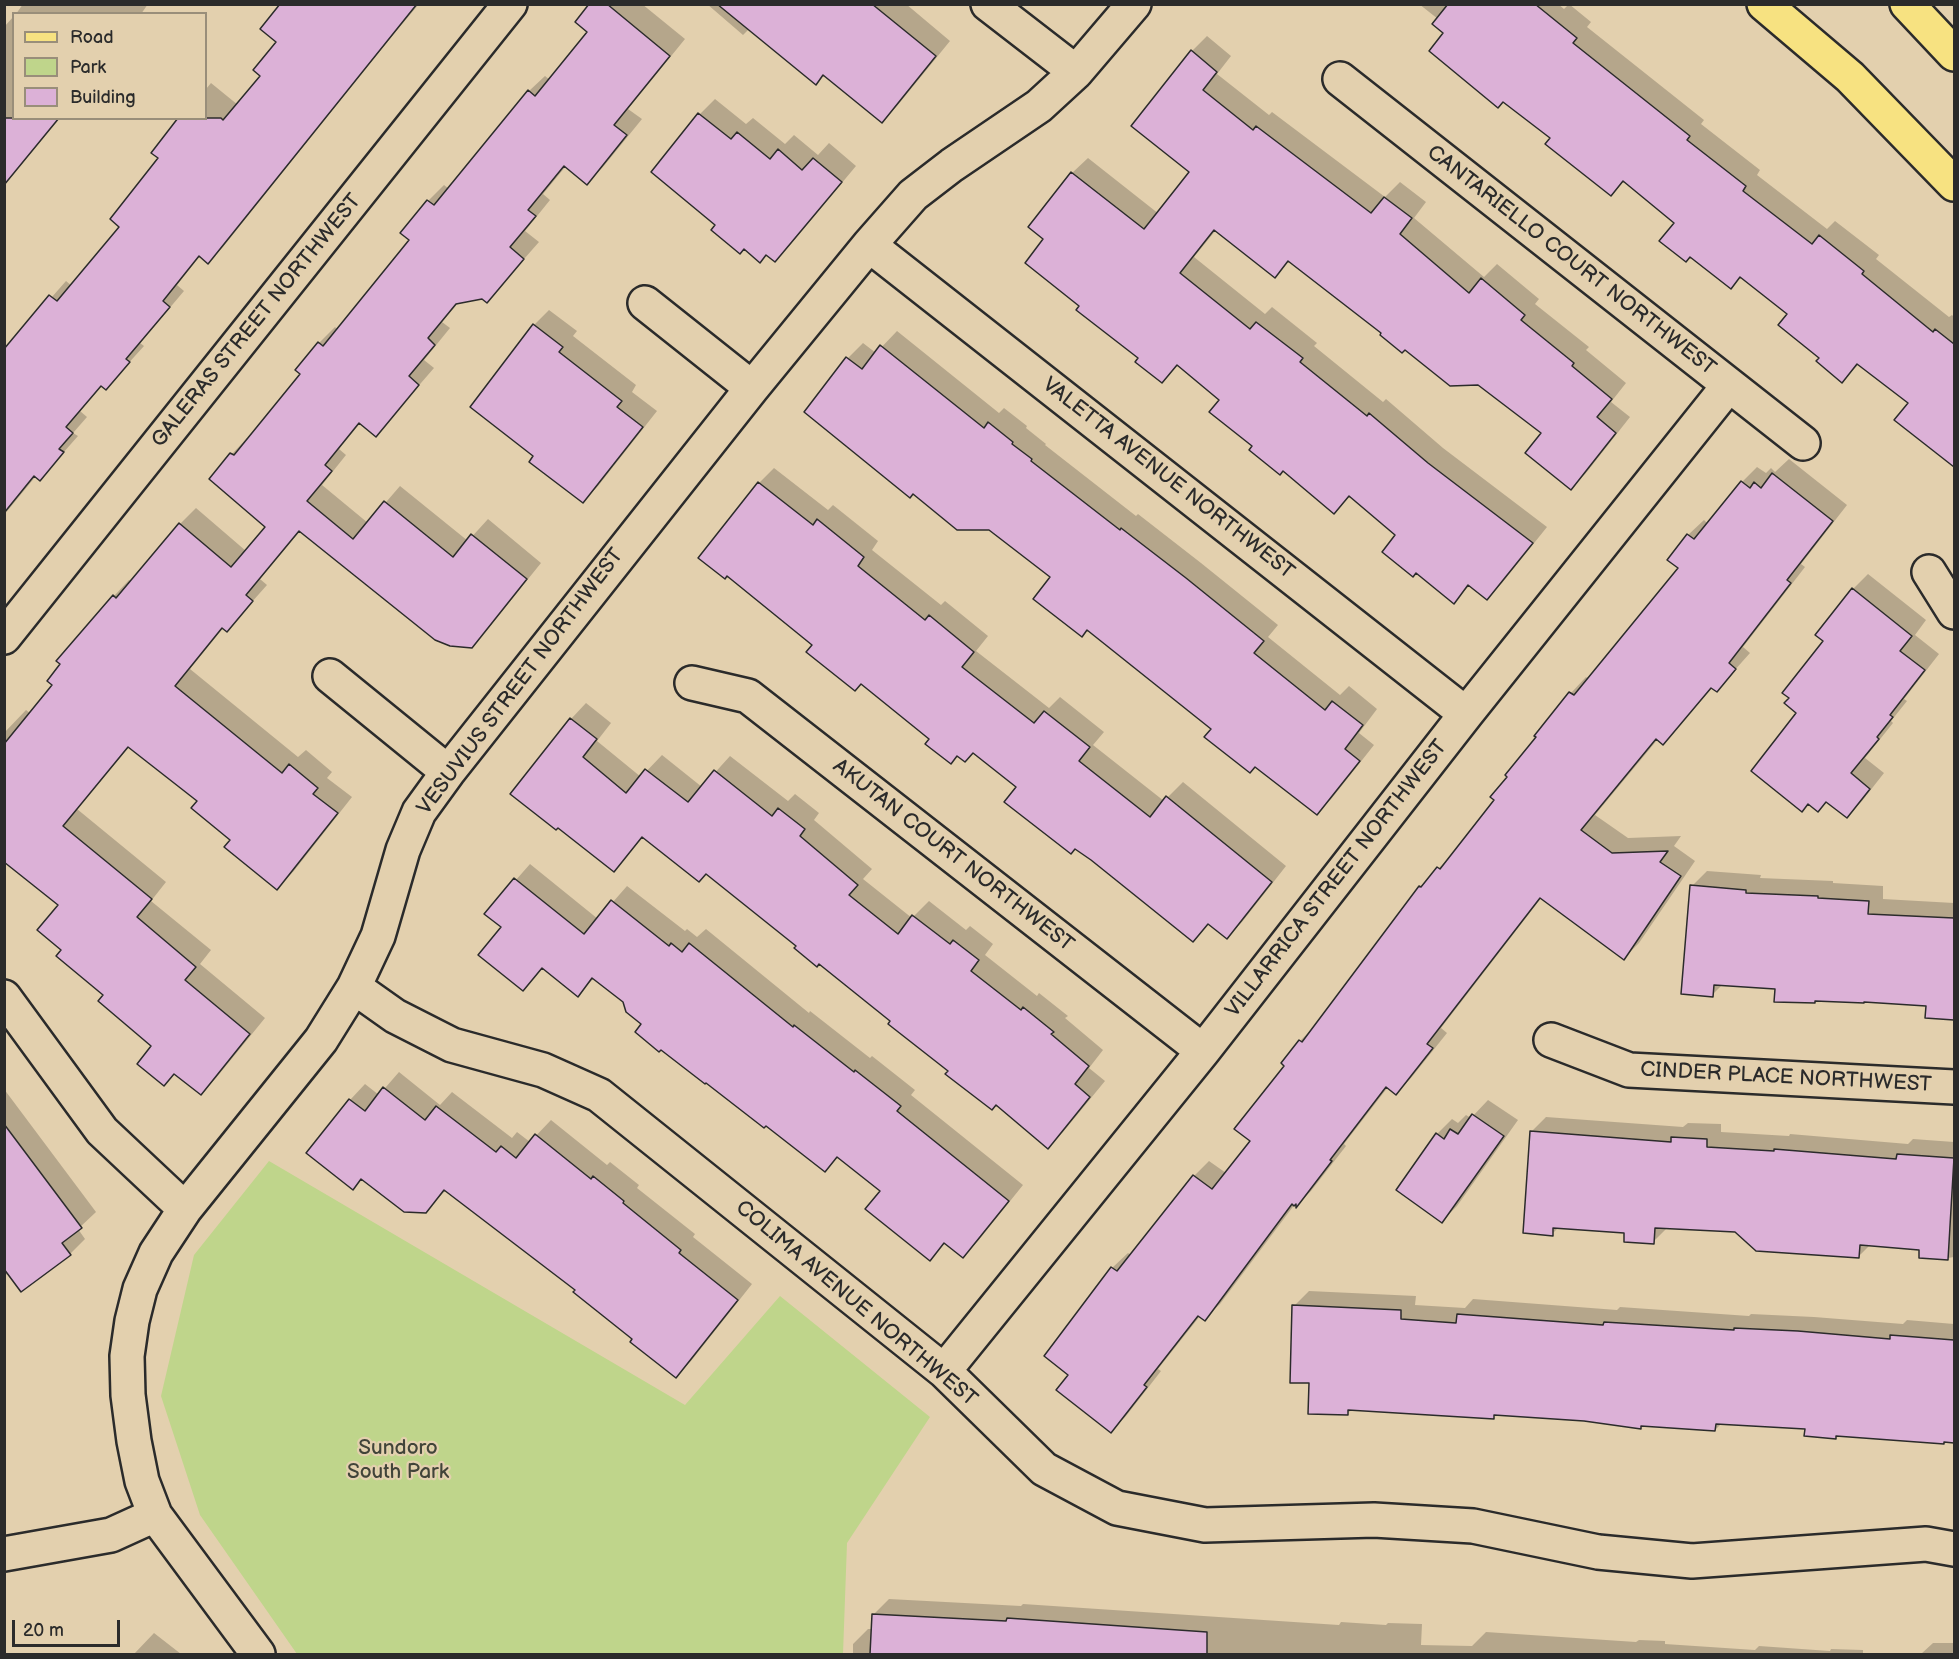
<!DOCTYPE html>
<style>
body{margin:0}
#map{position:relative;width:1959px;height:1659px;overflow:hidden;background:#e3d0ae;font-family:"Balsamiq Sans",sans-serif}
canvas{display:block}
.frame{position:absolute;inset:0;border:6px solid #2b2b2b;pointer-events:none}
.legend{position:absolute;left:12px;top:12px;width:195px;height:108px;box-sizing:border-box;background:#e3d0ae;border:2px solid #998e7a;margin:0;padding:8px 10px;list-style:none;font-size:18px;color:#2b2b2b}
.legend li{display:flex;align-items:center;gap:12px;height:30px}
.legend b{width:30px;border:2px solid #998e7a}
.scale{position:absolute;left:12px;top:1620px;width:108px;height:27px;box-sizing:border-box;border:3px solid #2b2b2b;border-top:0;padding-left:8px;font-size:18px;line-height:21px;white-space:nowrap;color:#2b2b2b;-webkit-text-stroke:4px #e3d0ae;paint-order:stroke}
</style>
<div id="map">
<canvas width="1959" height="1659"></canvas>
<div class="frame"></div>
<ul class="legend">
<li><b style="height:8px;background:#f7e281"></b>Road</li>
<li><b style="height:16px;background:#bfd58b"></b>Park</li>
<li><b style="height:16px;background:#dcb1d7"></b>Building</li>
</ul>
<div class="scale">20 m</div>
</div>
<script>
const c = document.querySelector('canvas').getContext('2d');
c.lineJoin = 'round';
function fillPath(path, color) { c.fillStyle = color; c.fill(path, 'evenodd'); }
function stroke(path, color, width, dash) { c.strokeStyle = color; c.lineWidth = width; c.lineCap = dash ? 'butt' : 'round'; c.setLineDash(dash || []); c.stroke(path); }
function write(font, color, halo, rows, align = 'center') {
  c.font = font + ' "Balsamiq Sans",sans-serif'; c.lineWidth = 4.5; c.setLineDash([]); c.textBaseline = 'middle'; c.strokeStyle = halo; c.fillStyle = color; for (const [text, x, y, turn = 0] of rows) {
    c.save(); c.translate(x, y); c.rotate((+turn || 0) * Math.PI / 180); c.textAlign = isNaN(turn) ? turn : align; if (halo) c.strokeText(text, 0, 0); c.fillText(text, 0, 0); c.restore();
  }
}
const green = new Path2D(`
 M269 1161 685 1405 780 1296 930 1417 847 1543 843 1654H297L200 1515 161 1396 194 1255Z`);
const shadow = new Path2D(`
 M23 4H148L141 14H16Z
 M282 4H419L377 54 223 247 208 262 200 256 177 285 184 291 140 343 144 346 106 388 102 385 80 411 87 417 73 433 78 436 40 479 36 476 4 515V360L8 347 66 281 72 286 121 226 206 118V89L211 83 238 105 262 75 278 42Z
 M591 4H642L685 39 628 109 642 119 603 167 587 183 566 166 543 194 550 200 525 231 539 242 487 301 482 297 459 302 442 322 450 328 424 360 434 368 376 435 361 422 339 449 346 455 322 485 368 523 400 486 468 541 488 519 541 563 487 630 471 646 301 530 260 579 267 585 227 630 224 627 190 669 298 757 306 750 332 772 327 778 352 797 293 872 277 888 199 801 130 746 77 809 166 882 151 901 211 950 200 964 265 1018 216 1078 201 1093 175 1072 153 1046 64 950 60 904 4 860V733L26 710 31 714 54 685 114 596 129 580 132 582 180 524 196 508 246 551 267 527 232 454 247 438 249 439 302 373 297 369 319 343 335 327 338 330 411 240 402 232 428 201 444 185 449 189 529 91 545 76 550 80 590 32Z
 M707 4H906L950 41 897 106 882 121 824 74 816 83 749 29 743 35Z
 M1419 4H1558L1564 9 1569 4 1591 22 1587 27 1704 120 1701 124 1760 170 1757 175 1827 229 1835 221 1879 255 1876 259 1949 317 1952 315 1954 317V465L1896 420 1910 403 1859 364 1842 381 1821 358 1790 313 1625 180 1611 194 1445 33 1438 19Z
 M14 16V118H60L4 185V27Z
 M1207 36 1231 56 1217 74 1269 115 1272 112 1385 197 1400 182 1426 202 1414 218 1484 277 1497 264 1539 299 1535 304 1589 347 1586 350 1626 383 1611 402 1630 417 1586 473 1571 488 1543 432 1478 383 1383 333 1290 260 1275 276 1216 230 1194 257 1265 314 1272 307 1317 343 1314 346 1383 402 1386 399 1443 448 1547 527 1502 583 1487 598 1470 585 1453 602 1397 535 1351 495 1334 512 1254 446 1221 400 1179 364 1162 381 1140 358 1082 306 1045 238 1030 227 1072 173 1088 158 1159 214 1191 172 1192 51Z
 M715 99 746 124 753 118 785 144 794 135 818 155 829 143 856 166 790 245 774 260 717 225 653 172 700 114Z
 M549 310 577 331 573 336 636 385 632 392 657 411 598 486 583 501 535 456 534 325Z
 M897 331 999 413 1004 408 1027 426 1026 428 1046 444 1045 445 1136 516 1138 514 1201 563 1278 625 1268 637 1340 695 1349 686 1377 709 1359 733 1374 745 1332 798 1317 813 1213 729 1052 576 990 528 806 411 848 358 863 343 876 353Z
 M1789 459 1847 505 1801 564 1805 567 1743 647 1750 653 1717 690 1713 687 1663 743 1658 739 1595 815 1628 838 1681 836 1674 846 1695 861 1639 943 1624 958 1542 897 1441 1028 1447 1033 1411 1078 1396 1093 1388 1087 1344 1144 1346 1146 1311 1191 1298 1204V1200L1220 1304 1204 1319 1200 1316 1158 1369 1161 1371 1126 1416 1111 1431 1070 1374 1046 1355 1112 1268 1128 1253 1131 1255 1194 1176 1209 1161 1226 1173 1252 1140 1286 1066 1283 1063 1300 1041 1315 1026 1420 887 1454 853 1496 799 1538 737 1536 736 1571 693 1586 677 1589 680 1680 568 1688 535 1704 520 1708 524 1742 482 1757 467 1766 473 1771 468 1775 472Z
 M774 468 828 510 833 505 878 541 872 550 941 605 945 601 988 636 976 651 1049 708 1060 697 1104 732 1093 745 1164 801 1183 782 1286 866 1242 922 1227 937 1209 923 1193 940 1018 787 974 752 957 755 931 739 727 574 701 558 759 483Z
 M1868 574 1926 620 1915 635 1939 654 1904 699 1907 701 1891 721 1893 723 1865 758 1884 773 1862 801 1847 816 1827 801 1818 810 1809 803 1802 810 1798 713 1825 641 1853 589Z
 M586 703 611 723 597 741 641 777 662 755 702 787 730 756 788 801 795 794 819 813 814 820 872 869 863 879 912 918 929 901 966 930 970 926 993 944 985 955 1037 996 1039 993 1068 1016 1065 1018 1103 1050 1089 1068 1105 1081 1063 1132 1048 1147 997 1103 950 1071 893 1021 707 872 644 836 614 870 512 793 571 719Z
 M530 864 598 919 627 886 685 931 687 929 697 937 706 929 809 1013 810 1011 870 1058 872 1056 915 1090 911 1095 1023 1185 978 1241 963 1256 946 1242 929 1259 882 1190 839 1156 825 1170 643 1024 624 1002 594 978 578 995 544 967 523 989 503 927 486 914Z
 M1707 871 1761 875 1760 878 1833 881V883L1883 886V899L1954 903V1018L1927 1017 1928 1004 1816 1000 1814 1002 1777 988 1723 984 1712 995 1692 886Z
 M399 1072 440 1105 452 1092 512 1138 517 1132 530 1142 551 1120 607 1165 610 1162 639 1185 637 1188 695 1234 693 1237 752 1284 691 1361 676 1376 577 1289 446 1190 425 1212 362 1178 352 1188 308 1153 350 1100 365 1084 379 1095Z
 M4 1089 96 1212 78 1229 85 1239 70 1254 9 1273 4 1276Z
 M1488 1100 1518 1120 1457 1206 1442 1221 1398 1190 1437 1134 1452 1119 1458 1123 1466 1115 1471 1118Z
 M1546 1117 1683 1127 1688 1123 1721 1124V1132L1789 1136 1790 1134 1908 1144 1913 1139 1954 1142V1257L1948 1258 1921 1248 1870 1245 1858 1257 1736 1230 1668 1227 1653 1242 1626 1232 1559 1227 1552 1234 1531 1132Z
 M1309 1291 1416 1296 1415 1305 1465 1308 1473 1299 1617 1310 1620 1307 1749 1316 1751 1314 1814 1317 1903 1324 1907 1320 1954 1324V1442L1946 1441 1944 1443 1838 1435 1836 1437 1807 1427 1722 1423 1715 1430 1643 1425 1640 1427 1584 1420 1497 1414 1493 1417 1352 1409 1347 1414 1311 1382 1294 1306Z
 M889 1599 1021 1606 1023 1604 1339 1625 1341 1622 1386 1625 1388 1623 1422 1624 1421 1645 1472 1646 1486 1632 1636 1642 1639 1640 1665 1641V1644L1755 1650 1759 1646 1830 1651 1831 1649 1863 1650V1654H853V1644L868 1629H873L874 1614Z
 M154 1633 181 1654H134Z
 M1933 1643H1954V1654H1921Z`);
const building = new Path2D(`
 M280 4H417L208 264 199 256 163 301 170 307 126 359 130 362 106 390 101 386 66 427 73 433 59 449 64 452 40 481 34 476 4 513V349L49 295 57 301 119 227 110 219 158 158 151 153 178 118H221L223 120 260 76 253 70 276 42 260 29Z
 M589 4H607L670 56 614 125 627 135 587 185 564 166 528 210 536 216 510 247 524 259 487 303 482 299 456 304 428 338 435 345 409 376 419 385 376 437 359 423 325 465 332 471 307 501 353 539 384 501 453 557 471 534 527 579 472 648 450 646 435 640 299 531 246 595 253 601 227 632 222 628 175 686 282 773 289 764 318 788 313 794 338 813 277 890 224 847 230 840 191 808 197 801 128 747 63 826 152 899 137 917 196 967 185 980 250 1034 201 1095 174 1074 164 1086 137 1064 151 1046 98 1001 103 995 56 956 61 950 37 930 58 905 4 862V744L52 685 47 681 60 664 56 661 113 595 116 598 179 523 231 567 265 527 209 479 230 453 234 455 300 374 295 370 318 342 323 346 409 240 400 233 427 200 434 205 528 90 535 96 587 32 575 22Z
 M717 4H872L936 56 882 123 823 75 816 85Z
 M1448 4H1535L1577 38 1573 43 1690 136 1687 140 1746 186 1743 191 1812 244 1819 235 1864 271 1862 274 1933 332 1935 329 1954 344V467L1894 420 1908 403 1857 364 1842 383 1816 361 1819 358 1778 325 1787 314 1740 277 1731 289 1690 257 1686 262 1659 241 1674 223 1623 181 1611 196 1545 144 1550 138 1503 102 1498 108 1429 51 1443 33 1432 24Z
 M1191 50 1217 72 1203 90 1253 130 1256 126 1371 213 1384 197 1412 218 1400 234 1469 293 1481 278 1525 315 1521 320 1574 363 1572 366 1612 399 1597 417 1616 433 1571 490 1525 453 1541 433 1478 385 1450 386 1405 350 1402 353 1380 335 1381 333 1288 261 1275 278 1214 230 1180 273 1250 329 1256 322 1303 358 1300 362 1367 416 1369 413 1428 463 1533 543 1487 600 1468 585 1454 604 1416 573 1413 577 1382 552 1395 535 1349 496 1334 514 1283 471 1280 475 1249 450 1252 446 1209 412 1219 400 1177 365 1162 383 1135 362 1138 358 1076 310 1079 306 1025 263 1043 239 1028 227 1071 172 1144 229 1189 172 1131 126Z
 M698 113 731 139 737 132 770 159 778 149 802 170 813 158 842 182 775 262 766 255 760 263 744 249 740 254 711 230 715 225 651 172Z
 M4 118H59L4 185Z
 M533 324 563 347 559 352 622 401 617 407 643 427 583 503 529 462 533 456 470 407Z
 M880 345 984 428 988 422 1013 442 1012 444 1032 459 1031 461 1120 530 1121 528 1186 578 1264 641 1254 653 1325 710 1332 701 1363 725 1345 749 1360 761 1317 815 1255 767 1250 773 1204 737 1211 729 1087 630 1082 637 1033 599 1050 577 989 530H957L913 494 910 498 804 412 846 357 862 369Z
 M1772 473 1833 521 1787 580 1791 583 1729 663 1736 669 1717 692 1711 688 1663 745 1656 739 1581 830 1612 853 1668 851 1660 862 1681 876 1624 960 1540 898 1427 1044 1433 1048 1396 1095 1386 1087 1330 1160 1332 1161 1296 1208V1204L1294 1206 1292 1204 1205 1321 1198 1316 1144 1385 1147 1387 1111 1433 1056 1390 1068 1375 1044 1356 1111 1267 1117 1271 1193 1175 1212 1189 1250 1141 1234 1129 1284 1066 1281 1063 1299 1040 1302 1042 1419 886 1421 887 1437 867 1440 869 1494 800 1490 797 1507 777 1505 775 1536 737 1534 736 1569 692 1574 695 1678 568 1667 560 1687 534 1694 539 1741 481 1750 488 1754 482 1761 488Z
 M758 482 813 525 817 519 864 557 858 566 925 620 929 615 974 652 962 667 1034 723 1044 711 1090 747 1079 761 1150 817 1166 796 1272 882 1227 939 1208 924 1193 942 1091 860 1075 849 1071 854 1004 802 1016 787 973 753 965 762 957 756 951 764 925 744 929 739 861 684 855 691 806 652 812 645 727 576 725 579 698 558Z
 M1852 588 1912 636 1900 651 1925 670 1890 715 1893 717 1877 737 1879 739 1851 773 1870 789 1847 818 1826 802 1818 812 1808 804 1802 812 1751 771 1796 713 1784 703 1789 698 1782 693 1823 641 1815 635Z
 M570 718 597 739 583 757 626 793 645 769 688 802 714 770 772 816 778 808 805 829 800 836 858 885 849 895 898 934 912 915 950 944 953 940 979 960 971 971 1021 1010 1023 1007 1054 1032 1051 1034 1089 1066 1075 1084 1090 1097 1048 1149 996 1105 992 1110 945 1074 948 1071 888 1024 890 1021 819 964 817 967 794 948 796 946 706 874 699 882 642 837 614 872 558 828 556 830 510 794Z
 M514 878 584 934 611 900 669 946 671 943 682 952 689 943 793 1027 794 1025 854 1072 855 1070 901 1106 897 1111 1009 1201 963 1258 944 1243 930 1261 865 1209 880 1191 837 1157 825 1172 766 1126 764 1128 706 1083 705 1084 661 1050 659 1052 635 1032 641 1024 626 1012 623 1002 592 978 578 997 542 968 523 991 478 955 501 927 484 914Z
 M1690 885 1746 890V893L1818 896V898L1869 901 1868 914 1954 918V1020L1925 1018 1926 1006 1864 1002V1003L1815 1001V1003L1774 1002 1775 989 1714 985 1713 997 1681 994Z
 M383 1087 425 1120 436 1106 496 1152 501 1146 516 1158 535 1134 591 1179 593 1176 624 1201 623 1203 681 1250 679 1253 738 1300 676 1378 630 1342 632 1339 573 1292 575 1290 444 1190 426 1213 404 1212 361 1179 353 1190 306 1153 349 1099 365 1111Z
 M1472 1114 1504 1136 1442 1223 1396 1190 1436 1133 1444 1139 1450 1129 1458 1134Z
 M4 1124 82 1228 62 1243 71 1255 21 1292 4 1269Z
 M1530 1131 1671 1142V1137L1707 1139V1147L1774 1151V1149L1896 1159 1897 1154 1954 1158 1948 1260 1919 1258V1250L1860 1245 1859 1258 1756 1251 1735 1232 1655 1228 1654 1244 1624 1242V1233L1553 1228V1236L1523 1233Z
 M1292 1305 1401 1310V1319L1456 1323 1457 1314 1603 1325 1604 1322 1734 1330V1328L1798 1331 1890 1339V1335L1954 1340V1443L1944 1442V1444L1836 1436V1439L1804 1436 1805 1429 1716 1424 1715 1431 1641 1426V1429L1584 1421 1494 1415V1419L1348 1410V1415L1308 1414 1309 1383H1290Z
 M872 1614 1006 1621 1007 1618 1207 1632V1654H870Z`);
const minor = new Path2D(`
 M988 4 1076 72
 M1340 79 1803 443
 M869 245 1466 714
 M645 303 752 388
 M1929 572 1954 612
 M4 637 510 4
 M330 676 448 772
 M692 683 748 696 1203 1051
 M354 987 395 1016 452 1045 543 1070 599 1095 944 1371 1044 1469 1117 1508 1205 1525 1374 1520 1473 1526 1598 1552 1692 1561 1926 1544 1954 1549
 M4 997 102 1131 185 1209
 M1551 1040 1629 1070 1954 1087
 M944 1371 1203 1051 1466 714 1729 385
 M4 1554 111 1535 155 1515
 M258 1654 155 1515 142 1481 134 1441 128 1395 127 1356 132 1321 140 1289 156 1253 185 1209 321 1040 354 987 378 936 403 850 419 812 448 772 752 388 869 245 913 195 952 165 1039 106 1076 72 1134 4`);
const major = new Path2D(`
 M1764 4 1850 77 1954 184
 M1907 4 1954 54`);
const streetNames = [
 ["CANTARIELLO COURT NORTHWEST",1571,261,38],
 ["GALERAS STREET NORTHWEST",257,321,-51],
 ["VALETTA AVENUE NORTHWEST",1168,479,38],
 ["VESUVIUS STREET NORTHWEST",521,682,-53],
 ["AKUTAN COURT NORTHWEST",953,856,38],
 ["VILLARRICA STREET NORTHWEST",1337,879,-52],
 ["CINDER PLACE NORTHWEST",1786,1078,3],
 ["COLIMA AVENUE NORTHWEST",856,1304,40]
];
const parkNames = [
 ["Sundoro",398,1449],
 ["South Park",398,1473]
];
fillPath(green, '#bfd58b');
fillPath(shadow, '#0003');
fillPath(building, '#dcb1d7');
stroke(building, '#2b2b2b', 1.5);
stroke(minor, '#2b2b2b', 38);
stroke(major, '#2b2b2b', 38);
stroke(minor, '#e3d0ae', 33);
stroke(major, '#f7e281', 33);
write('21px', '#2b2b2b', '#e3d0ae', streetNames);
write('21px', '#414439', '#e3d0ae', parkNames);
</script>
